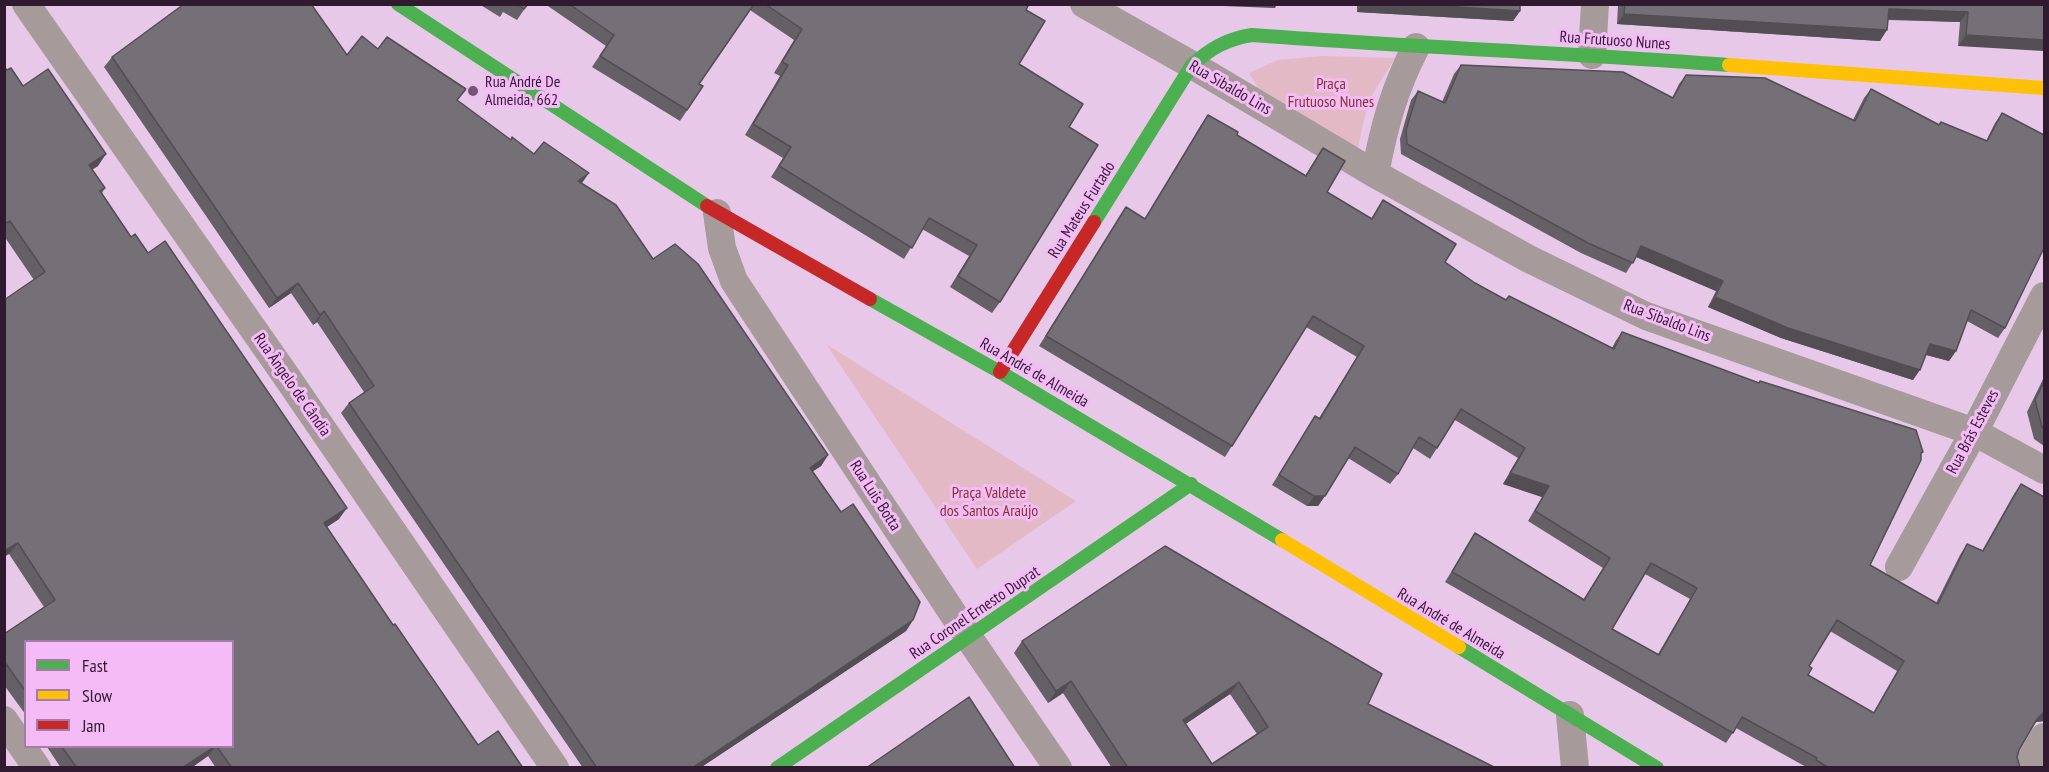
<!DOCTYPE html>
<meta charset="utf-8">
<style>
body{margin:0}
#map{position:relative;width:2049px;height:772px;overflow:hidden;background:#e7c8e9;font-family:"PT Sans Narrow",sans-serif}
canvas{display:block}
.frame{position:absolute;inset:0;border:6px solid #2f1a30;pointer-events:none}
.legend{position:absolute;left:24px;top:640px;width:210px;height:108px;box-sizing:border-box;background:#f4bbf6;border:2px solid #a57ba7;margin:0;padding:8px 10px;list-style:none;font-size:18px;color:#2f1a30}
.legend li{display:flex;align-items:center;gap:12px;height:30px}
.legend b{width:30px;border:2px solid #a57ba7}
</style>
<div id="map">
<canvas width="2049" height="772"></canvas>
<div class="frame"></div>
<ul class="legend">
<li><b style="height:8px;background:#4caf50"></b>Fast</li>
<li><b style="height:8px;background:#ffc107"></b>Slow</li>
<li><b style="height:8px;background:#c62828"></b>Jam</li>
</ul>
</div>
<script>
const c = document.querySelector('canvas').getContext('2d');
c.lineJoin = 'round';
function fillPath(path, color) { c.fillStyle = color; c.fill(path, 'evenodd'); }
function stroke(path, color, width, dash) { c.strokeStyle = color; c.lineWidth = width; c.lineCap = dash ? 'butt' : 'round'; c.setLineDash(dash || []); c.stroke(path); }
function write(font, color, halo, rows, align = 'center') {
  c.font = font + ' "PT Sans Narrow",sans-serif'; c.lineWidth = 6; c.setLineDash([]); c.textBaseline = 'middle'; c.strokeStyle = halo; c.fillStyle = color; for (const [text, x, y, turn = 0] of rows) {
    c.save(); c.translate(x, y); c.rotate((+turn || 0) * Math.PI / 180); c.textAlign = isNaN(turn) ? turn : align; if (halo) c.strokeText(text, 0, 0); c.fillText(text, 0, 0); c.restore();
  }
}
const green = new Path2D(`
 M1322 56 1395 58 1368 102 1357 152 1262 94 1249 73 1278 60Z
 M826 344 1066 495 1076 501 977 569Z`);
const street = new Path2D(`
 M26 4 284 373 555 768
 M1084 4 1192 65 1375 174 1529 259 1646 316 1974 432 2044 470
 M1592 55 1595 4
 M1375 174C1384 127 1394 89 1416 47
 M717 213 722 248 734 281 969 638 1058 768
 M1899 567 1974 432 2044 296
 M1570 715 1575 768
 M4 720 37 768
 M2026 768 2044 737`);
const fast = new Path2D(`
 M398 4 707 206
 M1094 222 1192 65C1211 48 1227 39 1252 35 1411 47 1570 53 1729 65
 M870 299 1000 372 1282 540
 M1459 647 1657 768
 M777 768 1191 484`);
const slow = new Path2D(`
 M1729 65 2044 88
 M1282 540 1459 647`);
const jam = new Path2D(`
 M707 206 870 299
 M1000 372 1094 222`);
const wall = new Path2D(`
 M479 4H528L517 20 503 12 500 17Z
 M545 4H1029L1026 10 1019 64 1069 127 1000 302 992 313 950 287 969 256 922 229 904 259 771 177 783 158 745 135 780 76 774 73 794 40 750 10 699 84 703 86 680 121 592 67 606 46Z
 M1357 4H1520V11L1513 21 1357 12Z
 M1618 4H2044L1958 46 1960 22 1888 20 1880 41 1617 24Z
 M378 49 457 101 511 140 582 183 653 259 828 455 821 466 813 471 913 620 906 631 700 768H583L341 413 349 403 364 392 317 322 313 325 291 293 269 308 104 67 112 57 347 55Z
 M1461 65 1672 98 1679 84 1686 75 1853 120 1864 98 1871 89 1939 124 1986 141 1995 123 2002 113 2005 328 1998 338 1967 321 1956 351 1949 361 1926 355 1913 380 1781 338 1708 307 1716 291 1636 257 1626 273 1581 253 1401 154 1400 139 1411 100 1418 91 1442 102 1454 74Z
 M4 67 98 166 92 169 105 188 102 193 131 237 148 253 339 519 327 527 393 625 478 745 523 768H216L208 756 191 768H61L47 747H232L26 642V715L4 685V634L44 607 9 554 34 280 4 236Z
 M1208 115 1237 135 1305 176 1323 148 1327 192 1371 219 1383 200 1445 262 1475 283 1506 300 1612 348 1615 342 1622 332 1759 383 1760 381 1921 455 1870 565 1936 603 1960 555 1967 544 1982 551 2014 494 2021 484 2044 497V721L2036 722 2032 726 2019 750 2017 757 2020 768H1808L1736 728 1726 743 1445 582 1475 533 1584 599 1603 568 1528 521 1542 497 1503 484 1518 458 1455 420 1430 459 1413 448 1398 474 1390 484 1348 458 1318 506H1307L1272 485 1315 416 1319 418 1357 357 1306 327 1225 457 1039 346 1126 207 1145 219 1201 125ZM1645 574 1690 599 1658 654 1612 629ZM1830 631 1897 671 1873 713 1808 675 1809 666Z
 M2044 377V446L2034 439 2027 412Z
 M1022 641 1368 704 1496 768H1112L1063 693 1048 703 1014 653ZM1230 694 1257 734 1212 764 1185 724Z`);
const shadedWall = new Path2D(`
 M1224 4H1277L1275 8 1223 6Z
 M1362 4H1411L1520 11 1513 21 1357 12Z
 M1889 9 1968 12 1960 22 1881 19Z
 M1624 14 1887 30 1880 41 1617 24Z
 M1966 35 2044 40V51L1958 46Z
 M106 154 98 166 81 177 89 165Z
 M589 173 582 183 578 181Z
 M1641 246 1723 281 1716 291 1634 256Z
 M298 283 291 293 269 308 277 298Z
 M1715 297 1920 370 1913 380 1781 338 1708 307Z
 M324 311 317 322 313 325 320 315Z
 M1930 344 1956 351 1949 361 1923 354Z
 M828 455 821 466 803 478 810 468Z
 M1510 473 1549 486 1542 497 1503 484Z
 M1314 496H1325L1318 506H1307Z
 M347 508 339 519 316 534 324 523Z
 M18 543 9 554 4 557V551Z
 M913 620 906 631 700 768H692Z
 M1071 681 1063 693 1048 703 1056 691Z
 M1239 682 1230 694 1174 732 1183 720Z
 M2043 712H2044V721L2036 722 2030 729 2037 719Z
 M214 747H215L208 756 191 768H182Z`);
const building = new Path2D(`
 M184 4H311L347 55 362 36 378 49 387 37 466 89 457 100 511 140 512 137 534 154 544 142 589 173 578 181 616 205 653 259 675 244 698 264 828 455 810 468 841 512 853 504 920 602 913 620 692 768H597L349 403 374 386 324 311 320 315 298 283 277 298 112 57Z
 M517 4H528L524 9Z
 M569 4H754L699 84 703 86 687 110 600 56 614 35Z
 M765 4H1029L1026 10 1045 21 1019 64 1083 104 1069 127 1098 145 1000 302 958 276 977 245 929 218 912 248 779 166 791 147 753 124 788 65 782 62 802 29Z
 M1411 4H1520V11Z
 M1625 4H2044V40L1966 35 1968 12 1889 9 1887 30 1624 14Z
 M1461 65 1623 72 1673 98 1686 75 1765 78 1855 121 1871 89 1939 125 1941 122 1987 141 2002 113 2044 135V248L2005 328 1971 310 1956 351 1930 344 1920 370 1788 328 1715 297 1723 281 1641 246 1633 263 1588 243 1407 144 1406 130 1418 91 1445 103Z
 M4 67 7 70 11 68 23 86 48 69 106 154 89 165 105 188 100 191 131 237 135 234 148 253 165 241 347 508 324 523 393 625 395 624 478 745 498 731 523 768H232L217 747H232V642H26V692L4 661V634L55 600 18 543 4 551V300L45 272 10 221 4 224Z
 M1208 115 1238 132 1237 135 1306 176 1323 148 1345 161 1327 192 1372 219 1383 200 1456 244 1445 262 1475 283 1506 300 1509 296 1614 349 1622 332 1759 383 1760 381 1916 430 1923 452 1921 453V460L1870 565 1938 604 1967 544 1983 551 2021 484 2044 497V712L2037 719 2019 750 2017 757 2020 768H1829L1816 760 1817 758 1742 717 1733 733 1452 572 1475 533 1584 600 1610 558 1535 511 1549 486 1510 473 1525 448 1461 409 1437 448 1419 437 1398 474 1355 447 1325 496H1314L1279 475 1315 416 1320 419 1364 346 1313 316 1232 446 1046 336 1126 207 1145 219ZM1651 563 1697 588 1659 655 1612 629ZM1837 620 1904 661 1874 713 1808 675 1812 668 1809 666Z
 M2044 382V429L2042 427 2035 400Z
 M1165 546 1382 674 1368 704 1496 768H1128L1071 681 1056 691 1022 641ZM1239 682 1268 727 1212 764 1183 720Z
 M969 697 1015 768H866Z
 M62 747H214L182 768H77Z`);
const markers = [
 [473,91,6,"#6f5771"]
];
const streetNames = [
 ["Rua Frutuoso Nunes",1615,41,4],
 ["Rua Sibaldo Lins",1230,88,30],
 ["Rua Mateus Furtado",1082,210,-58],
 ["Rua Sibaldo Lins",1667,321,21],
 ["Rua André de Almeida",1034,373,30],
 ["Rua Ângelo de Cândia",292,385,55],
 ["Rua Brás Esteves",1973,432,-62],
 ["Rua Luis Botta",875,496,57],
 ["Rua Coronel Ernesto Duprat",975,613,-34],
 ["Rua André de Almeida",1451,624,31]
];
const poiNames = [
 ["Rua André De",485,82],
 ["Almeida, 662",485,100]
];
const parkNames = [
 ["Praça",1331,84],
 ["Frutuoso Nunes",1331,102],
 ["Praça Valdete",989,493],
 ["dos Santos Araújo",989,511]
];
fillPath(green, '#e3b9c5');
stroke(street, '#a69a9b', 28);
stroke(fast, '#4caf50', 14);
stroke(slow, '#ffc107', 14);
stroke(jam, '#c62828', 14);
fillPath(wall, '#656066');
fillPath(shadedWall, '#524e53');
fillPath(building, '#757077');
stroke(building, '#524e53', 1.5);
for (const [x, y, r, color] of markers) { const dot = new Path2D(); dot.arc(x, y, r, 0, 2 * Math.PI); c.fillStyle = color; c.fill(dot); stroke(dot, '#f4bbf6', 2); }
write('16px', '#2f1a30', '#f4bbf6', streetNames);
write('16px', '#2f1a30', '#f4bbf6', poiNames, 'left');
write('16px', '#853430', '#f4bbf6', parkNames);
</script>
